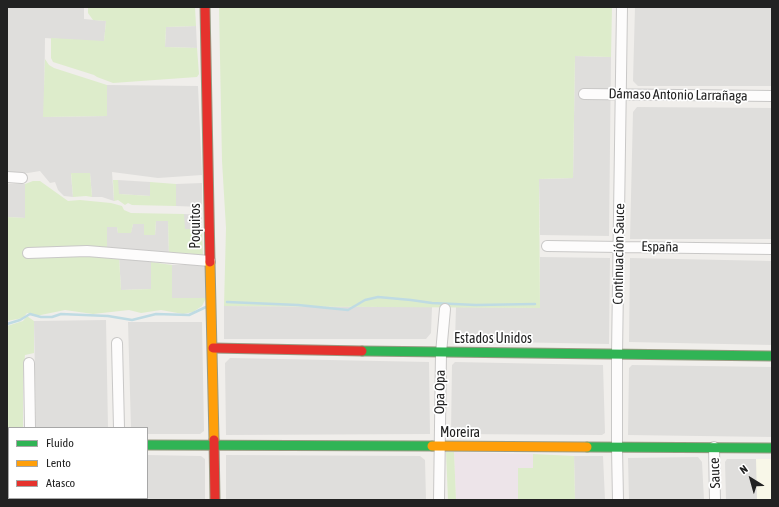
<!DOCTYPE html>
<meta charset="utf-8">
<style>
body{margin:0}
#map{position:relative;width:779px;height:507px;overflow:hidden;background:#f0eeeb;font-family:"Asap Condensed",sans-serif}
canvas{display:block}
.frame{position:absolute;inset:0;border:8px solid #222;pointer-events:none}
.legend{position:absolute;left:8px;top:427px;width:140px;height:72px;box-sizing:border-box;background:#fff;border:1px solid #a7a7a7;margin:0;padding:5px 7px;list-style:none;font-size:12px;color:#222}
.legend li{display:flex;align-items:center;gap:8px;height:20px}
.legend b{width:20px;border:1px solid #a7a7a7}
.north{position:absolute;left:731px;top:459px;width:40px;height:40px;-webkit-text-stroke:3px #fff;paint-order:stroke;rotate:323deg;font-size:11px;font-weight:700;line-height:16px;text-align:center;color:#222}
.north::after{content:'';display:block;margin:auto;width:14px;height:18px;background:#222;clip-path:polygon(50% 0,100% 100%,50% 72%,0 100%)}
</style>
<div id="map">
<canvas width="779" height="507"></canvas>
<div class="frame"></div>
<ul class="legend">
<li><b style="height:5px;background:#30b455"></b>Fluido</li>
<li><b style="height:5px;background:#ff9f0a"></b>Lento</li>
<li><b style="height:5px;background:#e5322d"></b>Atasco</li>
</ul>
<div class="north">N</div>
</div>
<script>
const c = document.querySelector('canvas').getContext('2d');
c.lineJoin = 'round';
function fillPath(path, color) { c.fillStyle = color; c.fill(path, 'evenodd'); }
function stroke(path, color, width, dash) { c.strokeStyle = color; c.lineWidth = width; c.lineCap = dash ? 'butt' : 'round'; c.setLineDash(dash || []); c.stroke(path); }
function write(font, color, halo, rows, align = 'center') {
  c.font = font + ' "Asap Condensed",sans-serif'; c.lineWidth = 3.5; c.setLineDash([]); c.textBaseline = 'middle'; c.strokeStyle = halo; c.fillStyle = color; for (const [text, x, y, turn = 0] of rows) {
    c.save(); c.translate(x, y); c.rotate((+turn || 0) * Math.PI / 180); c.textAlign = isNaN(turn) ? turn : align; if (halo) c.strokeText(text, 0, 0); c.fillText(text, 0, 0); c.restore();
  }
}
const residential = new Path2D(`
 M7 7H84V19L106 21 104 42 45 38 44 117 106 116 107 85 198 86 202 175 158 178 112 172 114 201 102 197H92L90 173 71 174 73 197 64 196 58 190 55 182 50 183 40 171 28 173H7Z
 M635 7H772V86H638L633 81Z
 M196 26 197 48 165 47 166 27Z
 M575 56 611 57 609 236 540 235 539 179 573 178Z
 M637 107 772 108V239H630L633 112Z
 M118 180 150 182V196L118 194Z
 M202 183V207L176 206V184Z
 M7 184H25V218L7 217Z
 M184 214 202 215V229H184Z
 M156 221H168L169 255 107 249 106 227H117L118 233 131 232 133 224H144L155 235Z
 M119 257 151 262V289L121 290Z
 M540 257 610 258 609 344 455 341 456 307 540 308Z
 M630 258 772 261V345L629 342Z
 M172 265H205L206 298H172Z
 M224 306 432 307 431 333 426 339H224Z
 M106 320 108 428H36L34 321Z
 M128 322H202L204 431 200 434H147V428H131Z
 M230 358 429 362 430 434 226 435 225 363Z
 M455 362 603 365 605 433 602 435 455 434 451 432 452 365Z
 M632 365 772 367V437L628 435 629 368Z
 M147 455 201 456 205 459V500H132V498H147Z
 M226 455 420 456 425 460 426 500H226Z
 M574 456H603L605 500H575Z
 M698 457 702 462 704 500H629L628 458Z
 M727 459H772V500H726L725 462Z`);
const industrial = new Path2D(`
 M454 452 533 454V468L518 469V500H456Z`);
const education = new Path2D(`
 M756 459H772V500H757Z`);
const grass = new Path2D(`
 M88 7H195L196 26 166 27 165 47 197 48 199 74 197 77 113 83 97 77 94 75 53 62 51 58V38L104 41 106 21 93 20 88 13Z
 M219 7H612L611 57 575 56 573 178 539 179 540 308 224 306 226 228 222 161Z
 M45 59 49 65 54 68 107 85V116L43 117Z
 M71 173H90L92 197 86 196 73 197Z
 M113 180H118L119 194 150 196V182L176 184V206L132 205 128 203 125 205 118 200 114 201Z
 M33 181H40L68 201 80 200 111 203 122 206 124 210 131 213 184 214 185 229H202L203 255 184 253 169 255 168 221H156L155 235H144V224H133L131 233H118L117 227H107V249L119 257 121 290 151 289V262L172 265V298H206L202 306 193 312 183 314 161 310 141 313 129 310 93 314 65 310 36 316 27 313 23 318 7 321V217L25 218V184Z
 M27 316 34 321V353L25 355 23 379V428H9V498H24V500H7V326L23 321Z
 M446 452H454L456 500H448Z
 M533 454 574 456 575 500H518V468H533Z`);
const stream = new Path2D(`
 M227 302 298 305 348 310 365 300 378 297 411 300 432 303 476 305 535 304
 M7 324 20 320 30 314 41 317H52L61 314 108 316 132 320 156 314 189 315 206 307`);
const street = new Path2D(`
 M584 94 772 96
 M7 177 22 178
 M547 246 772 249
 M28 253 87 251 210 261
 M117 343 119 428
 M29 363 30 428
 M714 447 715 500
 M121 498 122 500
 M28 500V498
 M439 500 441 353 445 309
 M618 500 617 448V354L622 7`);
const fast = new Path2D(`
 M362 351 772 356
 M147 445 432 446
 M587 447 772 448`);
const slow = new Path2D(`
 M210 262 214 440
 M432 446 587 447`);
const jam = new Path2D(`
 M205 7 210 262
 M213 348 362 351
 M214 440 215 500`);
const streetNames = [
 ["Dámaso Antonio Larrañaga",678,95,1],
 ["Poquitos",196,226,-90],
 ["España",660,247,1],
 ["Continuación Sauce",619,254,-89],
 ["Estados Unidos",493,339],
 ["Opa Opa",440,392,-89],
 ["Moreira",460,433],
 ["Sauce",715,473,-92]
];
fillPath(residential, '#dfdedc');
fillPath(industrial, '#ede4e9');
fillPath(education, '#f8f7e8');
fillPath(grass, '#ddeccb');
stroke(stream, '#bfdbe3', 2.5);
stroke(street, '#c9c8c7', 12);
stroke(fast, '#999a82', 11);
stroke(slow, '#999a82', 11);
stroke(jam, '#999a82', 11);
stroke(street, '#fdfcfc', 10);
stroke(fast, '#30b455', 9);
stroke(slow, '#ff9f0a', 9);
stroke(jam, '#e5322d', 9);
write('14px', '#222', '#fff', streetNames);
</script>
